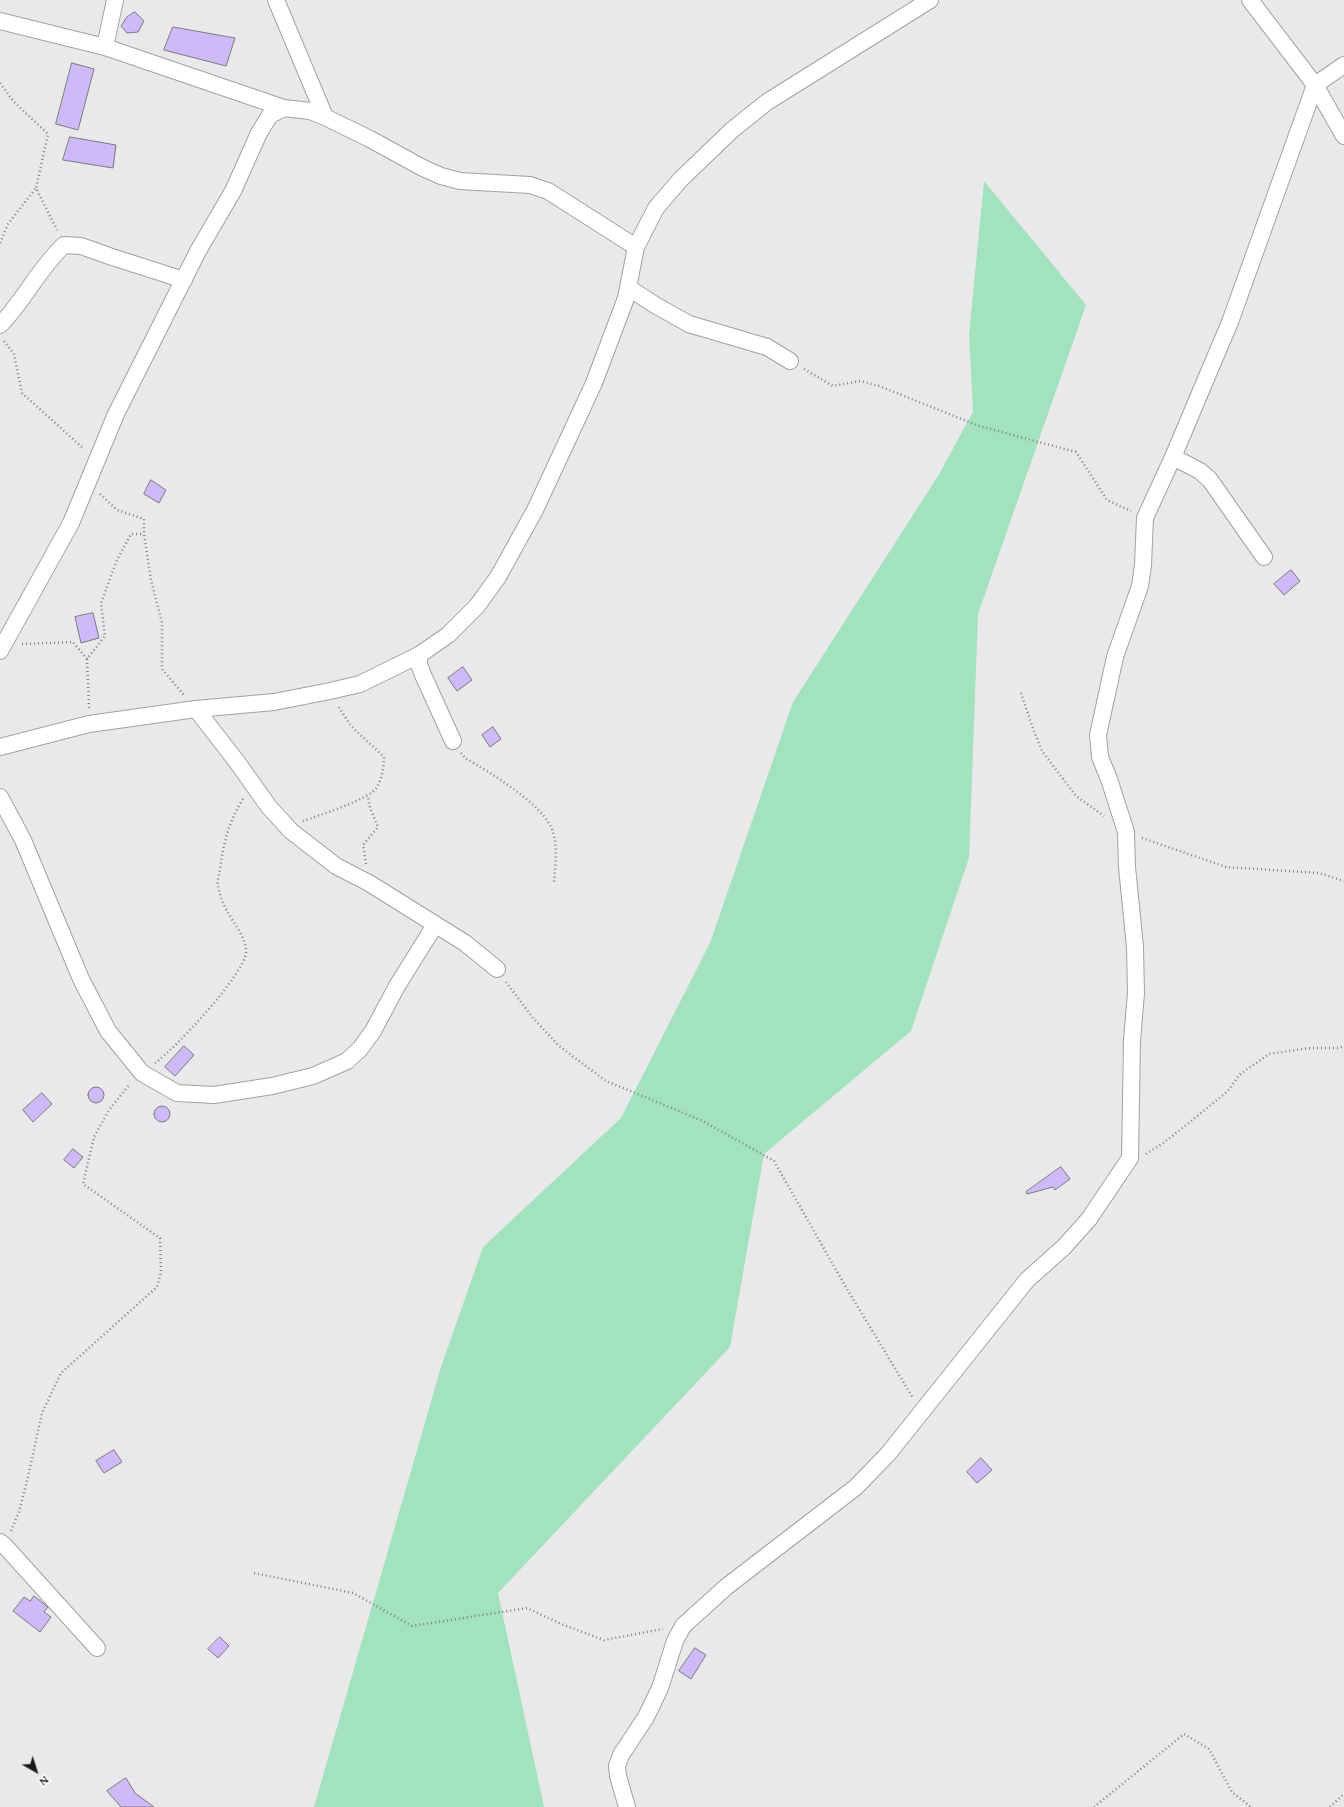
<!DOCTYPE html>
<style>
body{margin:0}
#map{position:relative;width:1344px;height:1807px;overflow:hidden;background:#e9e9eb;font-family:Spectral,serif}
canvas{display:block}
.north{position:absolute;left:16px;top:1751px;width:40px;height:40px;-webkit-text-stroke:3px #fff;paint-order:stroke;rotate:141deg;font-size:11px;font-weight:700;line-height:16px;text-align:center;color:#1a1a1b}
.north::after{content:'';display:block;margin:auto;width:14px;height:18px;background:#1a1a1b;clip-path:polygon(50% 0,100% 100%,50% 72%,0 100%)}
</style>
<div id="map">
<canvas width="1344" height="1807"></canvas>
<div class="north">N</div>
</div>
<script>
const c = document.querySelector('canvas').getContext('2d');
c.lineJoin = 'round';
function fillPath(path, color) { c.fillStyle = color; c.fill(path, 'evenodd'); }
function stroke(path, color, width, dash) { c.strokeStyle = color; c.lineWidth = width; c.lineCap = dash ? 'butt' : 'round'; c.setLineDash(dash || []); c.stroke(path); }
const green = new Path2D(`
 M984 181 1086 305 978 614 969 858 911 1031 764 1154 730 1347 498 1593 544 1807H314L441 1367 483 1247 621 1118 710 943 793 702 938 476 973 412 969 335Z`);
const building = new Path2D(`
 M135 12 144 21 138 32 127 33 121 26 127 17Z
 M173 27 235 38 226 66 164 50Z
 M72 63 94 69 78 130 56 124Z
 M70 137 116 145 113 168 63 160Z
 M151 480 166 490 159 503 144 494Z
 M1291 570 1300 581 1284 595 1274 584Z
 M93 613 99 638 81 643 75 617Z
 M463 667 472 680 457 691 448 678Z
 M493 727 501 739 490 747 482 735Z
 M184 1046 194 1055 175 1076 165 1067Z
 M88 1095a8 8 0 1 1 16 0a8 8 0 1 1-16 0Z
 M42 1093 52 1104 33 1122 23 1110Z
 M154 1114a8 8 0 1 1 16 0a8 8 0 1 1-16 0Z
 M73 1149 83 1157 74 1168 64 1160Z
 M1061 1167 1070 1179 1055 1190 1053 1187 1027 1194 1026 1192Z
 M114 1450 122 1462 104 1473 96 1461Z
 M981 1458 992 1470 977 1483 967 1472Z
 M34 1596 48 1607 44 1612 51 1617 40 1632 13 1611 24 1597 30 1601Z
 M220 1637 229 1646 218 1658 208 1649Z
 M695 1648 706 1655 691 1679 679 1671Z
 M126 1778 135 1793 154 1807H121L107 1791Z`);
const path = new Path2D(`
 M0 83 14 102 48 134 36 188 57 230
 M0 243 8 224 36 188
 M4 341 14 354 22 393 84 449
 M804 369 833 386 860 381 879 386 979 426 1076 452 1107 500 1131 511
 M100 494 117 510 144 519V534L151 580 162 623V669L184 695
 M22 644 73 642 87 659
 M1021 693 1032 726 1042 751 1076 796 1104 816
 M89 708 87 659 105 636 101 603 117 560 131 534H144
 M461 753 465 758C488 771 546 806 553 832 558 849 555 867 554 884
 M303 821C319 815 369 800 377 787 382 779 384 766 384 757L351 726 338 706
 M1142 838 1226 867 1319 873 1344 881
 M366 864 363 845 378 827 370 808 368 796
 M506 982 533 1018 559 1046 606 1081 703 1121 774 1161 847 1289 913 1398
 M155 1063C175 1049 245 974 246 952 247 939 233 922 227 911 223 904 219 893 218 885 217 881 219 875 220 870 223 844 229 821 243 799
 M1146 1154 1162 1144 1185 1126 1228 1091 1239 1075 1269 1054 1310 1048H1339L1344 1046
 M11 1531 19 1512 28 1477 42 1413 61 1373 157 1287 161 1272 160 1238 83 1184 94 1137 109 1110 130 1084
 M254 1573 353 1593 412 1626 527 1608 561 1624 604 1640 663 1629
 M1094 1807 1184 1734 1209 1749 1232 1792 1251 1807
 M1330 1807 1344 1794`);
const street = new Path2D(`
 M276 0 325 117
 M1250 0 1315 85 1344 136
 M0 21 105 47 284 108
 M105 47 115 0
 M629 288 655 305 689 324 767 347 790 361
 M0 325C24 301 39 268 64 245L81 246 112 257 184 280
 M1173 457 1200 471 1210 480 1264 557
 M0 651 71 523 116 414 198 251 233 191 259 133 270 115 284 108 310 111 325 117 370 139 423 168 441 176 460 181 530 185 548 191 636 247
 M419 655V664L423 675 453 741
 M196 709 237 762 269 807 291 831 336 866 369 883 465 943 497 969
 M0 747 89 724 196 709 274 702 330 691 360 684 419 655 448 635 477 606 498 577 535 510 594 383 626 298 636 247 656 208 680 180 732 130 767 102 930 0
 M0 797 23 840 81 979 108 1031 142 1073 177 1093 214 1095 272 1086 313 1076 347 1061 360 1049 373 1031 397 986 435 925
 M0 1542 5 1546 97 1648
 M627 1807 618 1776 617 1766 621 1755 646 1717 660 1688 675 1641 683 1626 726 1587 856 1487 888 1454 1027 1280 1064 1247 1089 1219 1130 1158 1132 1040 1136 993 1135 947 1127 867 1126 832 1109 779 1100 757 1098 735 1115 657 1140 586 1143 565 1145 518 1173 457 1230 322 1315 85 1344 65`);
fillPath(green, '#a2e2bc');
fillPath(building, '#cebaf8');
stroke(building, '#7a7a7b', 1);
stroke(street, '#a2a2a4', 18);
stroke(path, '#818183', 2.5, [1, 3]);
stroke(street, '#fff', 16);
</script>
